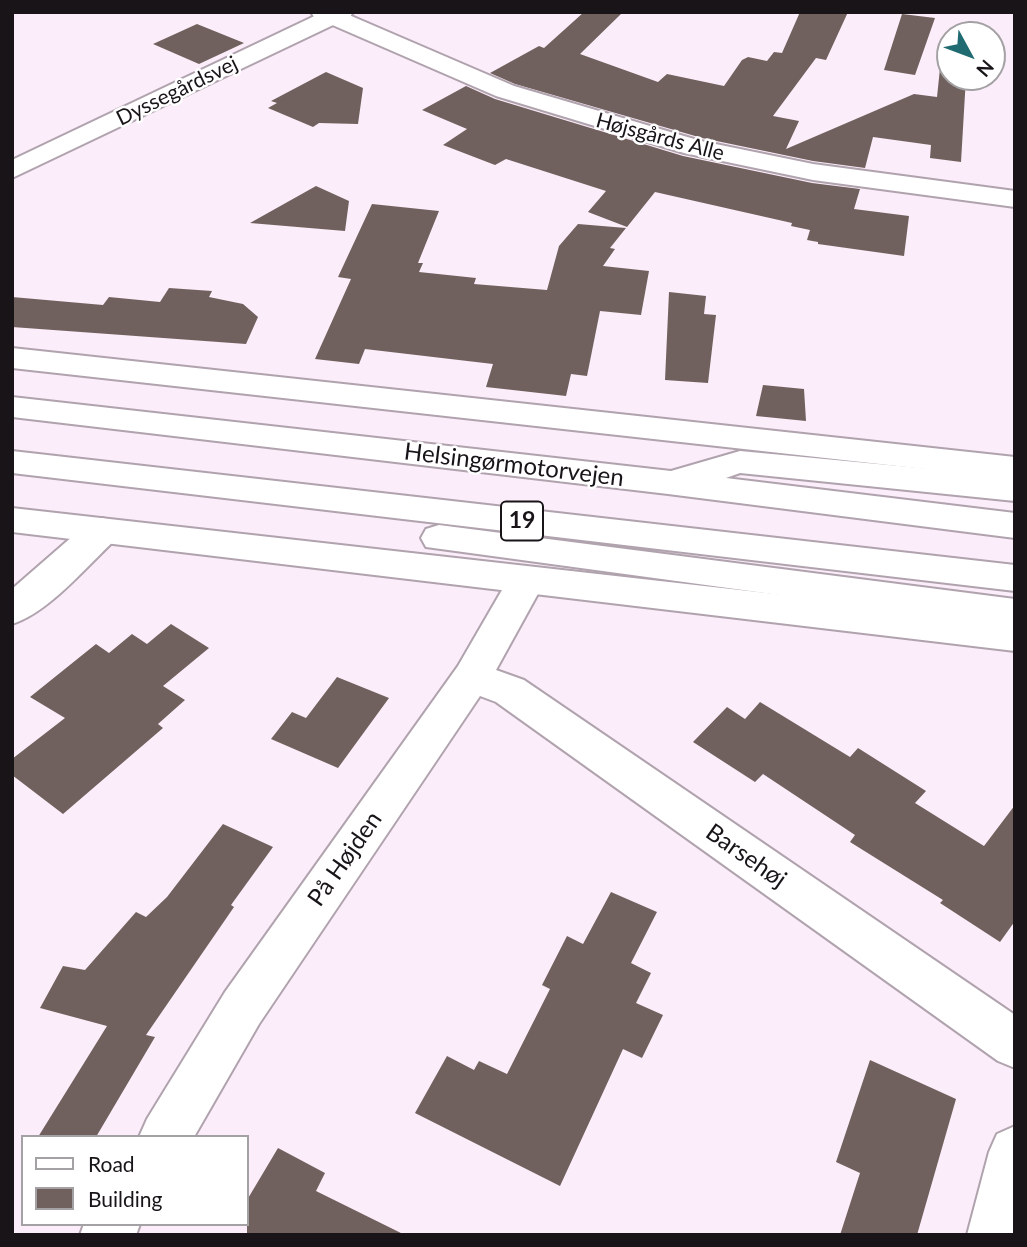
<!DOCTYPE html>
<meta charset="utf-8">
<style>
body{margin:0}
#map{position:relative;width:1027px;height:1247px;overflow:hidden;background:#fbedf9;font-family:Lato,sans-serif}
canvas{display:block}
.frame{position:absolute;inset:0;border:14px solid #181418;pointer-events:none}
.legend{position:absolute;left:21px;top:1135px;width:228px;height:91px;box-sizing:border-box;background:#fff;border:2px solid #a3a1a3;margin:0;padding:9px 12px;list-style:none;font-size:21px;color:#181418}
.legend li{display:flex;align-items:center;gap:14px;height:35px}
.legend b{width:35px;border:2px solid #a3a1a3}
.north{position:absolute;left:936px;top:21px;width:70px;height:70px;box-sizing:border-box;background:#fff;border:2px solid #a3a1a3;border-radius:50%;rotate:131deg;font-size:19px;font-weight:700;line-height:28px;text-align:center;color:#181418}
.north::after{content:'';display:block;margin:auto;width:24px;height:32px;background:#1f6b71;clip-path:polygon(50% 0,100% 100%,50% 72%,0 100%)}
</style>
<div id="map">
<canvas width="1027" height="1247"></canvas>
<div class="frame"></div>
<ul class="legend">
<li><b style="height:9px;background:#fff"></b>Road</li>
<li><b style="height:19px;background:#71615e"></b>Building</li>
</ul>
<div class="north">N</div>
</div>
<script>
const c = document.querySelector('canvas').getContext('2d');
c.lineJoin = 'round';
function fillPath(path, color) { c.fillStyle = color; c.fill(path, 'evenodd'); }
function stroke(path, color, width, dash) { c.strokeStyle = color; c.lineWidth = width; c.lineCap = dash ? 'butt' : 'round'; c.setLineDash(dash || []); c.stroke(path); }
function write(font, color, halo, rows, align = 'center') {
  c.font = font + ' Lato,sans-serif'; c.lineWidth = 5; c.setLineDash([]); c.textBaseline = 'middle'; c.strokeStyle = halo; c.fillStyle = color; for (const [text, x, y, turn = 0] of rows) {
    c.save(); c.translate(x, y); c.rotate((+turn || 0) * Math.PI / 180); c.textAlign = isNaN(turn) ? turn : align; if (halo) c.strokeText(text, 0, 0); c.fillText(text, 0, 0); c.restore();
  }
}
const building = new Path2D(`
 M584 12 621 14 580 54 658 82 667 74 724 86 742 60 748 57 767 61 774 52 782 53 800 12H848L826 60 816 58 773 116 799 121 786 149 914 94 937 97 941 59H950V77H966L961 162 930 158 931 145 873 137 865 168 813 161 702 138 515 84 490 73 539 46 544 48Z
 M902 14 935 18 915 75 884 70Z
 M197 24 244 43 199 64 153 44Z
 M326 72 363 88 358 124 319 123 313 127 268 108 277 103 271 101Z
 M466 86 495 99 683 156 812 183 860 189 854 209 909 216 904 256 818 244V242L807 240 810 230 791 226 792 223 655 192 627 227 588 212 606 191 506 159 495 165 443 145 467 129 422 110Z
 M316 186 349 201 345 231 250 223Z
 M372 204 439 211 418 263H423L419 272 476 278 474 284 547 290 559 246 578 224 626 228 610 248 615 249 603 266 649 271 641 315 600 311 587 376 571 374 566 396 486 387 493 364 365 349 359 364 315 359 351 279 338 277Z
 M169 288 212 291 209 297 243 304 258 317 246 344 12 327V297L103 305 109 297 160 302Z
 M669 292 706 296 704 314 716 315 708 383 665 380Z
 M763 385 804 389 806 421 756 416Z
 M171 624 209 648 163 686 185 700 158 724 163 728 63 814 12 775V759L65 718 30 697 96 644 109 653 132 634 147 644Z
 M337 677 389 698 338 768 271 739 292 712 306 718Z
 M760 702 850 757 858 748 926 791 915 803 984 846 1015 805V921L1000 942 940 903 943 900 850 842 855 835 763 774 755 782 693 742 727 707 745 719Z
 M223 824 273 847 231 905 234 907 146 1035 155 1037 96 1137H38L107 1026 40 1008 63 966 85 970 136 912 146 917 167 897Z
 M611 892 657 912 631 963 651 973 636 1003 663 1015 642 1058 623 1049 560 1186 415 1113 447 1056 474 1070 479 1061 507 1074 550 989 542 985 567 936 583 944Z
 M870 1060 956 1099 917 1235H840L860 1173 836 1162Z
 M278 1148 325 1173 316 1191 405 1235H247V1200Z`);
const street = new Path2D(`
 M311 12H342L514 86 701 141 813 164 1015 191V207L813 180 684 153 496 96 314 17Z
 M102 518 115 522 120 531 115 540C87 566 48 613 12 624V589L89 522Z
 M526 568 539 571 545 581 496 670 524 680 1015 1015V1068L998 1061 496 702 480 696 259 1024 194 1137H139L147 1119 225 992 458 666 513 571Z
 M1015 1126V1235H967L989 1152 997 1134Z
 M84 1224H140L136 1235H80Z`);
const secondary = new Path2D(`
 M323 12H353L350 17 12 178V160Z
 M12 348 1015 457V479L12 368Z
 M12 508 1015 621V651L12 532Z`);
const highway = new Path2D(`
 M12 397 671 471 740 451 1015 477V501L740 473 726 478 1015 513V538L668 494 12 417Z
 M12 451 1015 565V591L12 473Z
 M439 525 1015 599V627L426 547 421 538 426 529Z`);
const farStreetnames = [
 ["Dyssegårdsvej",177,91,-26],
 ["Højsgårds Alle",660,137,15]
];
const shields = [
 [522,521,42]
];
const shieldNames = [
 ["19",522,521]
];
const streetNames = [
 ["Helsingørmotorvejen",514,465,7],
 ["Barsehøj",746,856,35],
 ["På Højden",345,859,-55]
];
fillPath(building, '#71615e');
stroke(street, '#b0a3ae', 4);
stroke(secondary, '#b0a3ae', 4);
stroke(highway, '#b0a3ae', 4);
fillPath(street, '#fff');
fillPath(secondary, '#fff');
fillPath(highway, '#fff');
write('21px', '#181418', '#fff', farStreetnames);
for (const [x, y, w] of shields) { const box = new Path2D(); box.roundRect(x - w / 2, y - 19.5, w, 39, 5); c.fillStyle = '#fff'; c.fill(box); stroke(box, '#181418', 2); }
write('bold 23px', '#181418', null, shieldNames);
write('24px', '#181418', '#fff', streetNames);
</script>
